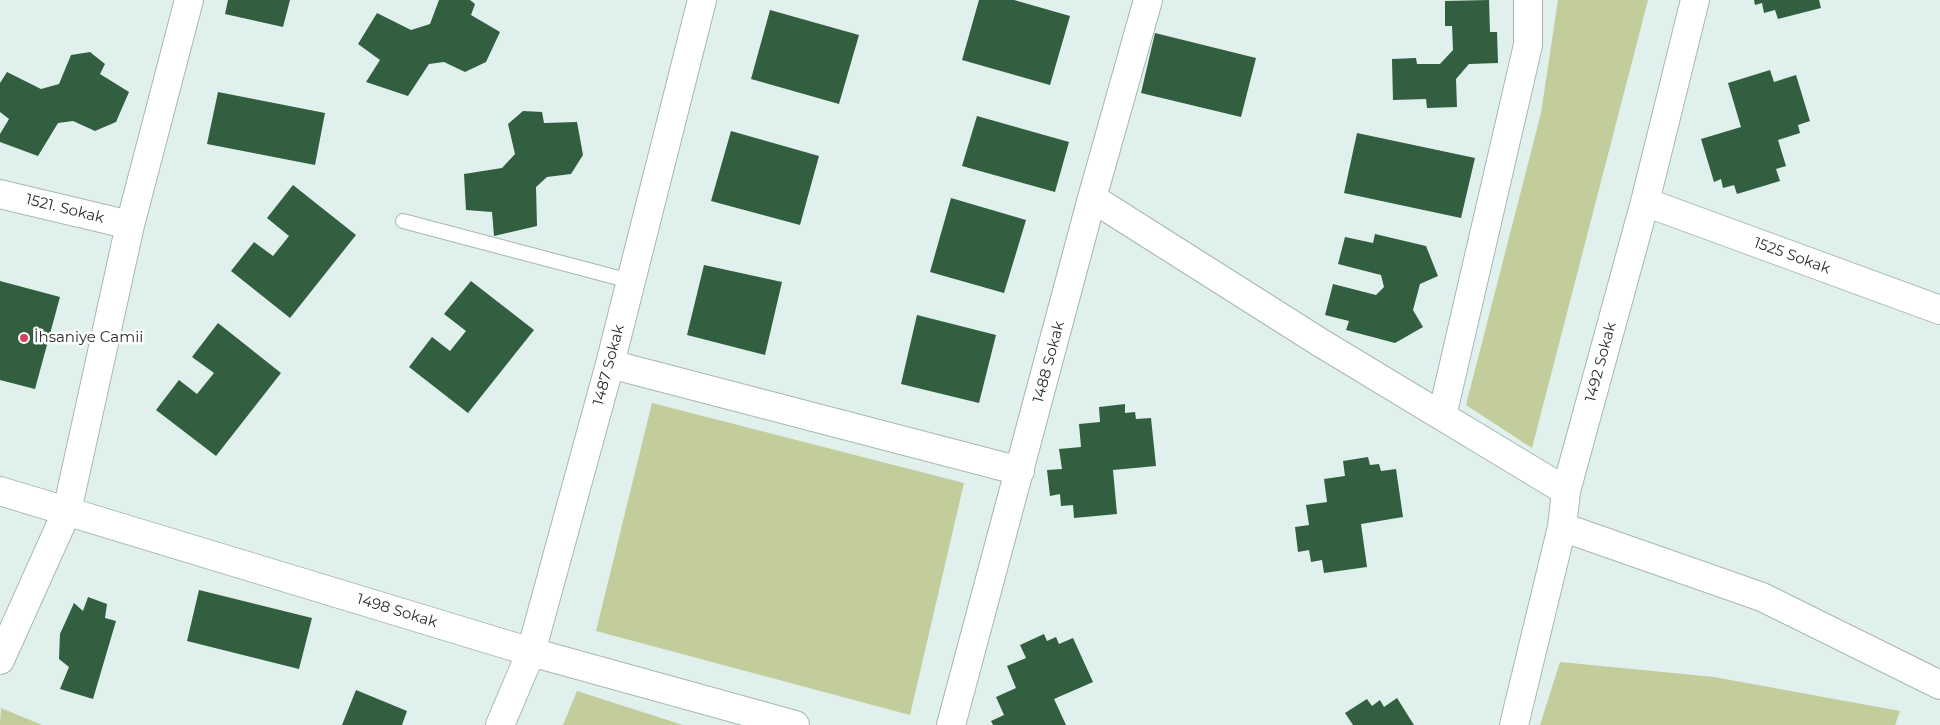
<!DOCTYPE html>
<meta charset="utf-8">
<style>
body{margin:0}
canvas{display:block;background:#e0f0ed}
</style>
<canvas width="1940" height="725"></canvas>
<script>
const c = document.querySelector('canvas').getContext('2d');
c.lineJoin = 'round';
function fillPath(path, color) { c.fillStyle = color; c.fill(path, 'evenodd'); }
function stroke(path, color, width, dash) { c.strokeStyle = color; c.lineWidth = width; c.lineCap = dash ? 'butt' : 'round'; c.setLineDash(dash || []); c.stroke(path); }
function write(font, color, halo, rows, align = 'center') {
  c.font = font + ' Montserrat,sans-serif'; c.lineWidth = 5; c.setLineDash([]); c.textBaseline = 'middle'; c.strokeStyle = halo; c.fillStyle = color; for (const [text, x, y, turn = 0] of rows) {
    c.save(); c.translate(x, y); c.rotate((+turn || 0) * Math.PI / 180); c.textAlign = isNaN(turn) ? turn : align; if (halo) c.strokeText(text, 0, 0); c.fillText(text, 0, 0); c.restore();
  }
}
const green = new Path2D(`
 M1558 0H1648L1532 448 1466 405 1541 113Z
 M652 403 964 483 910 715 596 631Z
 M1560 662 1714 677 1900 711 1895 725H1540Z
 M577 691 683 725H563Z
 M1 708 42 725H0Z`);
const building = new Path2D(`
 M228 0H290L283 27 225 14Z
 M439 0H470L475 4 471 15 500 32 486 62 465 72 444 62 429 64 408 96 366 82 380 60 358 44 377 13 411 30 430 24Z
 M979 0H1014L1070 16 1050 85 962 60Z
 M1489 0 1490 32H1497L1498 63 1469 64 1456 79 1457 107 1427 108 1426 99 1393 100 1392 59 1416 58 1417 64H1440L1453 50 1452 26H1445V1Z
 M1754 0H1819L1821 8 1778 19 1775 10 1764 13 1762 3 1755 5Z
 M770 10 859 35 839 104 751 79Z
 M1155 33 1256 58 1241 117 1141 93Z
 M90 52 105 64 100 74 129 92 116 122 95 131 73 121 58 123 38 156 0 142V134L9 119 0 112V83L7 72 41 89 59 84 71 55Z
 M1770 70 1774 82 1796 75 1810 121 1798 125 1800 133 1778 140 1786 166 1776 169 1780 181 1737 194 1734 185 1723 188 1721 179 1714 182 1701 139 1741 127 1728 83Z
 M218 92 325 113 315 165 207 144Z
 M523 111 542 112 544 123 577 122 583 155 571 174 547 177 536 187 537 226 494 236 492 212 466 210 464 174 502 168 515 154 508 124Z
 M977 116 1069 142 1055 192 962 166Z
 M731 131 819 156 800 225 711 201Z
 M1357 133 1475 158 1461 218 1344 193Z
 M293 185 356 235 290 318 231 271 254 242 273 256 289 236 267 218Z
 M951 198 1026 220 1004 293 930 272Z
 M1375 234 1426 246 1438 276 1420 284 1413 310 1423 327 1395 343 1346 330 1349 321 1325 315 1333 284 1376 295 1384 287 1381 275 1338 264 1345 237 1373 243Z
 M704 265 782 282 765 355 687 335Z
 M0 281 60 297 35 389 0 380Z
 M471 281 534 330 468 413 409 367 432 337 450 351 466 331 444 314Z
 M917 315 996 335 979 403 901 384Z
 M218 323 281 373 216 456 156 410 179 380 197 394 214 373 192 357Z
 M1125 404V413L1135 412 1136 419 1151 418 1156 466 1113 470 1117 514 1074 518 1073 505 1061 506 1060 494 1050 496 1047 470 1062 469 1059 449 1081 447 1079 424 1100 422 1099 407Z
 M1368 457 1370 465 1379 464 1381 471 1396 469 1403 517 1361 524 1367 567 1324 573 1322 560 1311 562 1309 550 1298 552 1295 527 1309 525 1306 505 1327 502 1324 479 1345 476 1343 461Z
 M199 590 312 618 299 669 187 641Z
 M88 597 107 604 105 618 116 621 93 699 60 689 69 667 59 659 60 634 74 603 83 611Z
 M1044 634 1047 641 1056 637 1059 644 1073 638 1093 682 1054 699 1066 725H993L991 721 1004 715 996 697 1016 688 1007 666 1026 658 1020 645Z
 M356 690 407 711 402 725H342Z
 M1397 698 1414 725H1353L1345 713 1367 699 1372 706 1380 700 1384 707Z`);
const lane = new Path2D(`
 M403 221 630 281`);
const street = new Path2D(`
 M0 194 130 225
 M1092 198 1321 343 1566 491
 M1645 202 1940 310
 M610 364 1020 471
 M1442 416 1528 45V0
 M0 491 531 652 795 725
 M1562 527 1762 597 1940 685
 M0 660 67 511 130 225 189 0
 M500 725 531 652 610 364 702 0
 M951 725 1092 198 1148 0
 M1514 725 1562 527 1566 491 1645 202 1695 0`);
const markers = [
 [24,338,5,"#d24262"]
];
const streetNames = [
 ["1521. Sokak",65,209,14],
 ["1525 Sokak",1792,256,20],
 ["1488 Sokak",1049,362,-75],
 ["1492 Sokak",1601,362,-75],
 ["1487 Sokak",609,365,-75],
 ["1498 Sokak",397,611,17]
];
const poiNames = [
 ["İhsaniye Camii",34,338]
];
fillPath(green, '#c3cc9b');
fillPath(building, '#325f3f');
stroke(lane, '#a8b7b5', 16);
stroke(street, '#a8b7b5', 30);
stroke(lane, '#fff', 14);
stroke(street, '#fff', 28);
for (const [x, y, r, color] of markers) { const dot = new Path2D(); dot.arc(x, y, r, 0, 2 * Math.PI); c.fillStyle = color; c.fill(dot); stroke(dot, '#fff', 2); }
write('15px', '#282e2d', '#fff', streetNames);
write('15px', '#282e2d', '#fff', poiNames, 'left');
</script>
